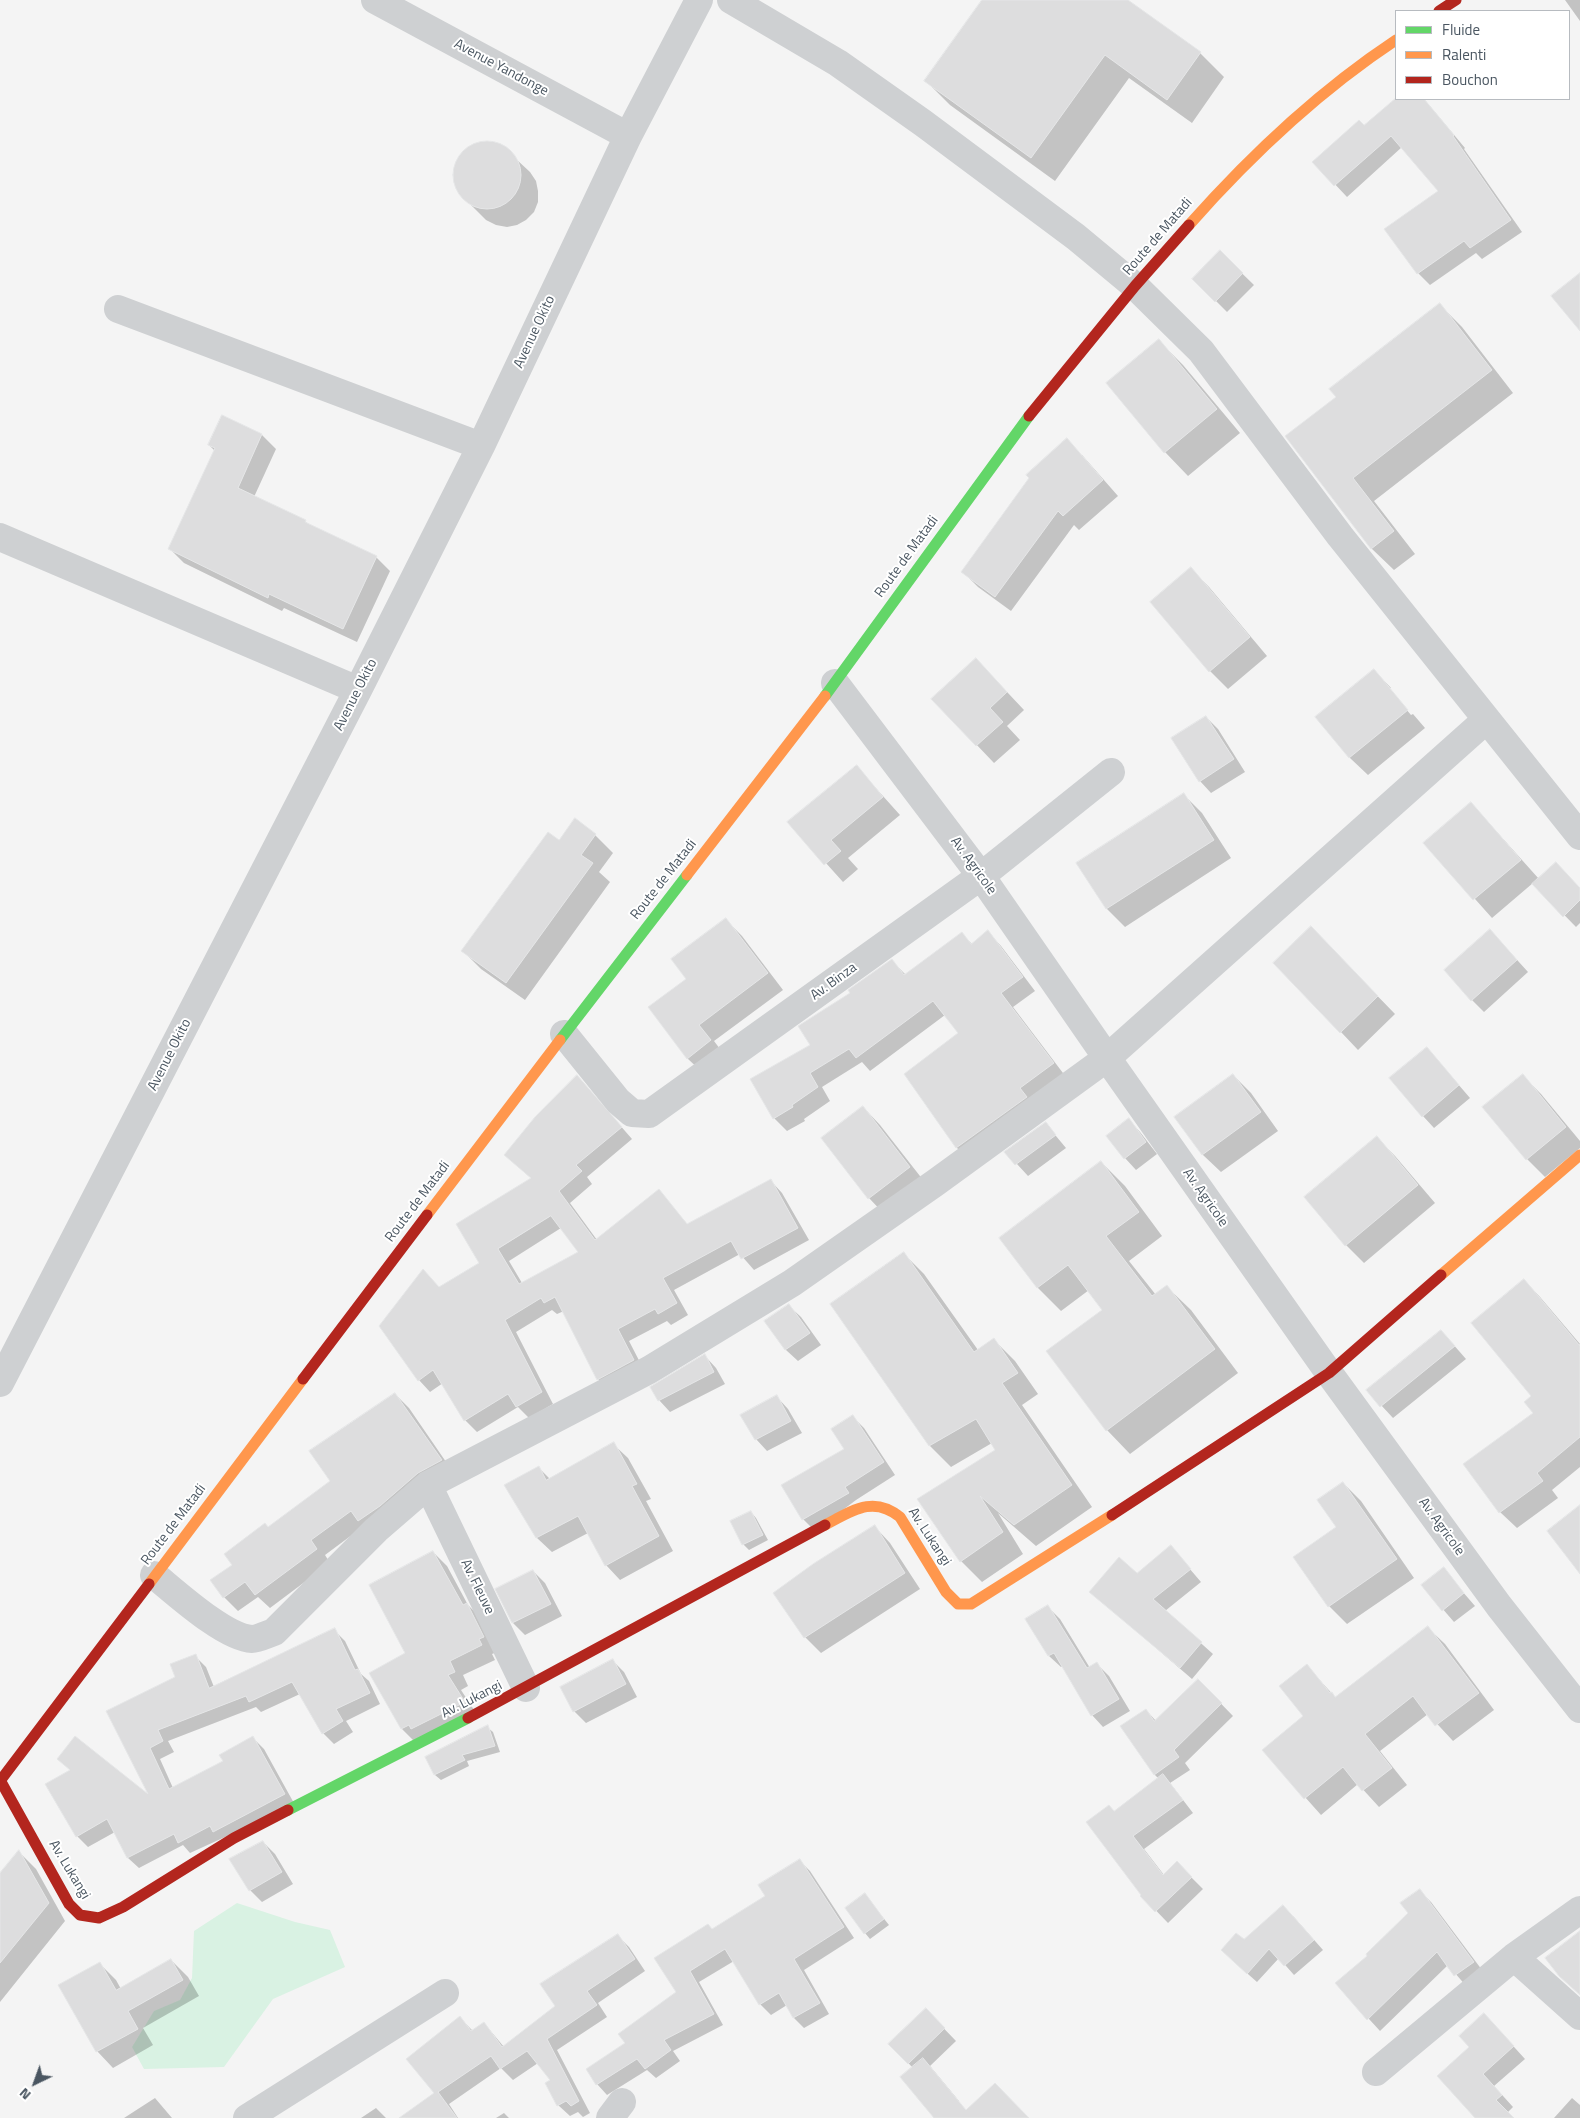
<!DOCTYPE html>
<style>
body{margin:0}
#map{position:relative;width:1580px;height:2118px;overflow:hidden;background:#f4f4f4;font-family:"Titillium Web",sans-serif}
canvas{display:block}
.legend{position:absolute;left:1395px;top:10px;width:175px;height:90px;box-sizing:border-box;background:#fff;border:1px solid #b7bbc0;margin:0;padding:6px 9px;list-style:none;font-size:15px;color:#4a5661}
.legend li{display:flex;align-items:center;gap:10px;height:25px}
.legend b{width:25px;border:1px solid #b7bbc0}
.north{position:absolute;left:10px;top:2058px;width:50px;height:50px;-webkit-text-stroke:4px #fff;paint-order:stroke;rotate:222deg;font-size:14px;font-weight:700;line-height:20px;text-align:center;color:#4a5661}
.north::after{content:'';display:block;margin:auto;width:18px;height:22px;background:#4a5661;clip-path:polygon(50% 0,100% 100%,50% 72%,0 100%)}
</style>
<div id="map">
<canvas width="1580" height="2118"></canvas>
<ul class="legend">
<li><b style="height:6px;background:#63d668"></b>Fluide</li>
<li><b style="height:6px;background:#ff974d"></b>Ralenti</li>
<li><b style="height:6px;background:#b3261e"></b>Bouchon</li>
</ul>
<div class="north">N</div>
</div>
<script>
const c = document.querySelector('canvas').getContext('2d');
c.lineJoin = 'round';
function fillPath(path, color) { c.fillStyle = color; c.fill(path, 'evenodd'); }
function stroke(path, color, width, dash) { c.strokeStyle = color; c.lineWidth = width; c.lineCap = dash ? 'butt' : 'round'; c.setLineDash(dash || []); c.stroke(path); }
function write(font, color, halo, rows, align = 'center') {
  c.font = font + ' "Titillium Web",sans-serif'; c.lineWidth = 4; c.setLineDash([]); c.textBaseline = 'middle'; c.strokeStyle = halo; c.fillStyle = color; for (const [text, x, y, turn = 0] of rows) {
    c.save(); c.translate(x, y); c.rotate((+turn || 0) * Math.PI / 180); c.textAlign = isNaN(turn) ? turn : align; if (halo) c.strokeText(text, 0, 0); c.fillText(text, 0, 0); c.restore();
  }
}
const green = new Path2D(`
 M237 1903 295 1922 330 1930 345 1967 273 1999 224 2067 144 2069 132 2047 154 2011 180 2000 192 1978 194 1931Z`);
const shadow = new Path2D(`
 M984 0H1126L1200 53 1224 77 1192 123 1129 78 1055 181 950 105 926 81Z
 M1565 0H1580V21Z
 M1396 99H1424L1465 148 1464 149 1522 232 1482 259 1476 253 1430 285 1418 273 1386 229 1439 191 1402 147 1347 197 1314 162 1364 126Z
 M481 143H492L502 146 530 172 536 181 538 191V202L534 212 526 220 517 225 507 227 496 225 486 220 460 194 456 184 455 173 457 163 463 154 471 147Z
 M1220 252 1254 285 1227 312 1194 279Z
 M1440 305 1462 327 1513 393 1374 501 1415 554 1394 570 1371 548 1286 437 1337 397Z
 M1159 341 1183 365 1240 433 1188 476 1165 452Z
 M222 416 262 435 276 449 254 497 305 521 310 526 376 557 390 571 357 642 284 608 282 611 184 563 170 549 215 451 209 445Z
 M1082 455 1118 496 1079 530 1074 525 1011 611 978 587 962 571Z
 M1191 569 1209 587 1267 656 1228 689 1210 671Z
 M976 659 1024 710 1007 726 1020 740 994 763 933 699Z
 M1374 670 1391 688H1388L1411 715 1413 714 1425 728 1368 775 1350 758 1317 718Z
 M1206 717 1218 729 1245 772 1211 793 1200 781Z
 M856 766 900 815 848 858 858 869 843 882 789 822Z
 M1184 795 1202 813 1231 858 1125 927 1107 909 1077 863Z
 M1471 803 1539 879 1580 889V923L1576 927 1533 883 1492 918 1425 843Z
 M595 835 613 853 599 872 610 882 525 1000 481 969 463 951 559 842Z
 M726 920 742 936 783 990 714 1041 726 1057 704 1074 687 1058 688 979Z
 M1490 930 1528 972 1484 1012 1472 1000Z
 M988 932 1001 946 1035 991 1013 1007 1066 1077 971 1161 957 1148 906 1074 959 1034 945 1015 870 1071 862 1062 822 1087 830 1101 804 1119 805 1121 787 1131 774 1118 812 1045 852 993 892 961 906 975 962 934 972 944Z
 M1329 946 1395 1014 1358 1050 1341 1032Z
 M1427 1048 1470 1098 1434 1128 1423 1116Z
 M1233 1075 1251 1093 1278 1131 1221 1172 1203 1155 1176 1117Z
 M577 1076 632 1139 587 1177 592 1184 570 1203 597 1240 659 1191 688 1225 771 1181 782 1193 809 1240 754 1270 740 1254 674 1290 688 1315 671 1325 667 1321 629 1341 645 1372 610 1391 598 1379 564 1311 557 1314 552 1310 516 1332 553 1404 529 1418 518 1407 477 1432 465 1420 443 1383 430 1392 419 1380 439 1288 481 1263 532 1179 505 1155ZM561 1228 579 1253 522 1283 509 1261Z
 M1523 1076 1541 1094 1580 1141V1148L1545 1177 1527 1159Z
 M863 1107 880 1125 927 1185 886 1216 869 1198Z
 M1129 1120 1140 1132 1157 1154 1136 1170 1125 1158Z
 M1046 1124 1066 1148 1028 1176 1006 1152Z
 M1377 1138 1395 1156 1435 1203 1364 1263 1346 1245 1306 1197Z
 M1101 1162 1125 1186 1162 1236 1129 1261 1156 1295 1167 1287 1191 1310 1238 1373 1130 1454 1107 1430 1104 1310 1089 1290 1061 1311 1037 1287Z
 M903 1253 924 1274 978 1350 994 1340 1015 1361 1038 1394 1022 1405 1092 1507 1036 1546 998 1513 1023 1554 982 1582 961 1561 918 1499 996 1451 992 1443 951 1467 930 1446 832 1304Z
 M1524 1280 1540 1297 1580 1344 1576 1347 1580 1352V1467L1552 1490 1558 1498 1517 1528 1500 1512 1535 1413Z
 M789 1306 801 1317 821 1345 798 1361 786 1350 766 1322Z
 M1452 1343 1466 1359 1393 1418 1368 1391Z
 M705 1356 716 1368 725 1384 670 1412 659 1400Z
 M395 1394 409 1408 455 1475 364 1526 325 1555 330 1563 270 1608 258 1597 238 1611 224 1597 234 1565 269 1528 332 1482Z
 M777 1397 788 1409 802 1433 767 1451 756 1439Z
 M852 1416 864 1428 895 1475 856 1500 815 1531 803 1519 846 1449Z
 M613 1444 628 1458 651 1499 646 1501 673 1551 620 1580 606 1565 588 1533 552 1552 537 1538 505 1485 539 1468 550 1479Z
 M1343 1483 1361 1501 1414 1578 1347 1624 1329 1606 1295 1557 1338 1527Z
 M751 1512 756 1518 768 1540 749 1550 743 1544Z
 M875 1527 890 1543 920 1589 821 1653 805 1637Z
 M1171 1547 1201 1582 1165 1611 1213 1654 1192 1679 1091 1592 1137 1575Z
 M433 1552 447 1566 468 1605 481 1618 497 1652 492 1654 495 1660 463 1675 468 1686 461 1690 478 1716 416 1743 402 1729 370 1674 407 1654Z
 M1443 1569 1475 1606 1454 1622 1422 1585Z
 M533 1571 545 1583 562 1616 525 1635 513 1623 497 1589Z
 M1048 1607 1060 1619 1090 1668 1097 1664 1109 1676 1130 1711 1103 1727 1092 1715 1063 1666 1061 1667 1049 1656 1027 1619Z
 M1428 1628 1445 1644 1494 1710 1453 1741 1428 1714 1380 1751 1407 1785 1379 1807 1358 1784 1321 1815 1263 1750 1304 1716 1307 1666 1336 1698Z
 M334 1630 345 1641 361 1674 369 1681 380 1704 346 1721 353 1732 334 1744 323 1733 300 1694 261 1712 256 1707 168 1741 174 1752 160 1759 173 1788 224 1762 253 1738 264 1749 295 1805 190 1853 183 1845 139 1868 128 1858 115 1832 88 1847 77 1836 47 1785 152 1799 107 1712 176 1677 195 1656 206 1667 214 1687Z
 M612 1660 624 1672 637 1697 586 1723 574 1711 562 1688Z
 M1198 1680 1233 1716 1185 1763 1190 1770 1170 1783 1193 1813 1144 1849 1164 1875H1189L1203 1889 1168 1923 1142 1896 1114 1812 1159 1779 1154 1774 1146 1710 1156 1721Z
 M487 1727 493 1732 500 1752 467 1761 469 1766 441 1780 435 1775 427 1758Z
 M263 1842 275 1854 293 1884 262 1902 250 1890Z
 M19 1852 36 1869 65 1921 0 2002V1875Z
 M799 1860 810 1871 854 1938 804 1970 829 2014 804 2028 794 2018 787 2005 771 2015 760 2004 734 1961 699 1982 723 2025 673 2051 680 2061 656 2078 647 2070 607 2095 597 2084 627 2043 677 1992 712 1930 767 1896Z
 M1419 1890 1431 1902 1485 1974 1467 1987 1448 1965 1380 2031 1337 1984 1369 1956 1410 1913Z
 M865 1895 889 1925 870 1939 865 1933Z
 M1293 1916 1323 1950 1294 1975 1279 1958 1257 1982 1232 1960 1244 1941Z
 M618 1936 629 1947 645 1971 598 2003 607 2017 557 2050 590 2113 583 2117 578 2112 570 2116 558 2105 552 2081 538 2063 513 2080 501 2068 449 2104 458 2118H401L436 2093 460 2018 473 2031 484 2023 504 2047 557 2006Z
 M171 1960 188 1977 199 1996 143 2028 153 2045 113 2068 97 2051 99 1963 116 1980 121 1989Z
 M926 2010 956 2041 930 2066 959 2101 938 2118 913 2068 890 2044Z
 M1495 2026 1525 2059 1494 2086 1513 2107 1507 2113 1512 2118H1477L1471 2047Z
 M155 2098 172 2118H124Z
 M1572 2098 1580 2105V2118H1554Z
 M376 2108 386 2118H361Z
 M504 2113 509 2118H496Z`);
const building = new Path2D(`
 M982 0H1128L1201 52 1167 100 1105 55 1031 158 924 81Z
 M1395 99H1424L1454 135 1453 136 1511 220 1470 248 1464 241 1417 274 1384 229 1438 191 1391 136 1334 186 1312 162 1359 120 1364 125Z
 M453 175a34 34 0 1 1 68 0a34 34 0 1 1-68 0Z
 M1220 250 1243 273 1215 302 1192 279Z
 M1580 273V331L1551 296Z
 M1440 303 1492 370 1353 478 1394 531 1371 549 1285 436 1336 397 1329 389Z
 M1159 339 1217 409 1164 453 1106 383Z
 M222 415 262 434 238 488 306 520 305 522 377 556 343 629 269 594 268 598 168 549 215 448 208 445Z
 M1067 438 1103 480 1063 516 1058 511 995 597 961 572 1029 478 1026 475Z
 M1191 567 1250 637 1209 672 1150 602Z
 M976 658 1007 692 990 708 1003 722 976 746 931 699Z
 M1374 669 1408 710 1349 758 1315 717Z
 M1206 716 1234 759 1199 782 1171 738Z
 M857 765 883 797 831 840 841 851 824 865 787 822Z
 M1184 793 1214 840 1106 909 1076 863Z
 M1471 802 1521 860 1473 900 1423 843Z
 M575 818 596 834 581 855 593 863 506 983 461 951 548 832 559 840Z
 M1556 862 1580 888V900L1563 917 1532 884Z
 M726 918 768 973 699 1025 711 1040 687 1059 648 1007 686 979 671 959Z
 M1311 926 1378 996 1340 1033 1273 963Z
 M1490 929 1517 960 1471 1001 1444 970Z
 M988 930 1023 977 1001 993 1054 1063 1020 1088 1027 1097 956 1148 904 1074 958 1033 933 1001 856 1058 849 1049 810 1073 818 1087 792 1105 793 1107 773 1119 750 1079 810 1045 798 1026 850 993 848 990 892 959 904 975 962 932 971 944Z
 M1427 1047 1459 1085 1422 1117 1389 1078Z
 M1233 1074 1261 1112 1202 1155 1174 1117Z
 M1523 1074 1566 1127 1526 1160 1482 1107Z
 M577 1075 622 1127 576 1165 582 1171 559 1191 595 1240 659 1189 687 1224 771 1179 798 1228 741 1259 731 1241 663 1278 677 1303 658 1314 655 1309 618 1329 634 1360 597 1380 555 1297 544 1303 541 1298 505 1320 542 1392 516 1407 508 1394 464 1421 433 1370 418 1381 379 1326 423 1269 439 1287 479 1263 456 1224 531 1178 504 1155 535 1117ZM551 1216 578 1252 519 1284 498 1249Z
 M863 1106 910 1167 868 1199 821 1138Z
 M1129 1118 1146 1142 1124 1159 1106 1136Z
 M1046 1122 1056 1135 1015 1165 1004 1152Z
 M1377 1136 1418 1185 1345 1246 1304 1197Z
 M1101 1161 1139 1212 1106 1236 1152 1296 1167 1285 1215 1349 1106 1431 1046 1351 1102 1310 1068 1265 1037 1288 999 1238Z
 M904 1252 974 1352 994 1338 1018 1373 1002 1383 1072 1485 1014 1525 980 1496 1003 1532 960 1562 917 1499 995 1450 976 1419 929 1446 830 1304Z
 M1524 1279 1580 1346V1437L1537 1473 1543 1481 1499 1513 1463 1464 1533 1413 1524 1402 1531 1396 1471 1323Z
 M789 1304 810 1333 785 1350 764 1321Z
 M1441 1330 1455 1346 1380 1407 1366 1390Z
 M705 1354 714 1372 658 1401 650 1387Z
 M395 1393 442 1460 418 1473 380 1506 358 1521 351 1511 311 1540 317 1549 255 1595 245 1582 223 1598 210 1580 232 1565 224 1554 265 1523 268 1527 330 1481 309 1451Z
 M777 1395 791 1421 755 1440 740 1415Z
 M853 1415 884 1462 845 1487 849 1493 802 1520 781 1485 844 1449 831 1429Z
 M614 1442 637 1484 632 1486 659 1536 605 1566 578 1516 536 1538 504 1485 539 1466 546 1480Z
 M1343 1482 1397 1559 1328 1607 1293 1557 1336 1527 1317 1500Z
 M1580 1505V1574L1547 1531Z
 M751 1511 763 1535 742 1545 730 1521Z
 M875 1525 905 1573 804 1638 773 1593 813 1564Z
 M1171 1545 1191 1569 1153 1599 1202 1642 1180 1668 1089 1592 1119 1557 1137 1573Z
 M433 1551 463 1605 467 1603 484 1637 479 1639 482 1645 450 1661 455 1672 448 1675 465 1702 411 1729 409 1725 401 1729 369 1673 405 1653 369 1585Z
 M1444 1567 1464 1593 1442 1611 1421 1585Z
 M533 1570 551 1604 512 1623 495 1589Z
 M1048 1605 1087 1668 1097 1662 1119 1699 1091 1716 1054 1653 1048 1656 1025 1619Z
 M1428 1626 1479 1693 1435 1726 1413 1696 1365 1734 1392 1768 1362 1791 1343 1767 1304 1799 1262 1750 1303 1716 1279 1686 1307 1664 1330 1693 1332 1692 1335 1697Z
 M335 1628 355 1670 358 1669 370 1693 336 1709 343 1721 322 1734 292 1682 249 1702 246 1696 158 1730 163 1741 150 1748 169 1789 223 1761 219 1755 253 1736 285 1794 213 1832 210 1826 178 1843 174 1834 127 1858 107 1819 76 1837 45 1784 70 1770 57 1759 75 1736 148 1794 106 1711 175 1677 170 1664 196 1654 209 1688Z
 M613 1659 626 1684 573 1712 560 1687Z
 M1198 1679 1222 1703 1174 1750 1179 1757 1154 1775 1120 1726 1146 1709 1154 1721Z
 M488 1725 495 1746 462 1755 465 1760 434 1775 425 1757Z
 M1163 1774 1183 1800 1133 1836 1163 1875 1177 1861 1192 1877 1155 1912 1140 1896 1141 1895 1086 1822 1109 1805 1114 1811Z
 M263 1841 282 1872 249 1891 229 1859Z
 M19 1850 49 1903 0 1963V1873Z
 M800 1859 844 1927 794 1959 820 2003 793 2018 779 1993 759 2005 725 1949 690 1971 714 2014 664 2040 671 2050 645 2069 637 2059 596 2085 586 2069 625 2043 618 2034 676 1992 654 1958 708 1924 712 1929 765 1896 758 1885Z
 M1420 1889 1474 1962 1454 1976 1437 1952 1367 2020 1335 1983 1367 1956 1366 1954 1408 1913 1400 1903Z
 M865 1893 884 1919 864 1934 845 1908Z
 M1283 1905 1314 1940 1284 1966 1269 1949 1247 1974 1221 1950 1236 1933 1244 1939Z
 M1580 1931V1995L1559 1976 1545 1958Z
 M618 1934 635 1959 587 1991 597 2005 547 2039 579 2101 571 2106 566 2101 557 2106 545 2083 550 2080 527 2051 500 2069 491 2056 438 2092 457 2118H399L434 2093 406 2059 460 2016 471 2031 484 2022 502 2047 555 2006 540 1984Z
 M171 1959 183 1980 128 2011 138 2029 96 2052 58 1985 100 1962 116 1990Z
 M926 2008 945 2028 908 2064 888 2044Z
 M1484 2013 1514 2046 1483 2074 1502 2095 1496 2100 1514 2118H1475L1437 2076 1469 2047 1459 2036Z
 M923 2058 966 2110 995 2083 1029 2118H934L900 2077Z`);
const street = new Path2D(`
 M375 0 628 136
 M731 0 838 63 923 123 1076 237 1135 286 1201 351 1340 536 1580 836
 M118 309 481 446
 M0 537 358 690
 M835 683 981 876 1107 1058 1329 1373 1499 1606 1580 1709
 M564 1034 618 1101 632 1113 649 1114 981 876 1111 772
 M0 1383 358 690 481 446 628 136 699 0
 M428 1485 526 1688
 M154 1575C175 1592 225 1638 252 1639 258 1639 268 1634 274 1632L376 1530 428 1485 649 1370 792 1283 935 1183 1107 1058 1486 720
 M1514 1957 1580 2016
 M1376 2072 1514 1957 1580 1910
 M247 2118 445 1993
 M610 2118 622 2102`);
const fast = new Path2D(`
 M825 696 1029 416
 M560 1040 687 875
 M288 1810 468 1718`);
const slow = new Path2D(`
 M1189 225C1250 156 1319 91 1396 40
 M687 875 825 696
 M427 1215 560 1040
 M1441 1275 1580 1155
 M825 1525C852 1511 873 1495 900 1517L946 1592 958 1604H971L1112 1515
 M149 1584 303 1379`);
const jam = new Path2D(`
 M1439 11 1456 0
 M1029 416 1135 286 1189 225
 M303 1379 427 1215
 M1112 1515 1329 1373 1441 1275
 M468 1718 825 1525
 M0 1780 69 1904 80 1915 99 1918 123 1907 234 1838 288 1810
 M0 1781 149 1584`);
const streetNames = [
 ["Avenue Yandonge",501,68,28],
 ["Route de Matadi",1158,237,-49],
 ["Avenue Okito",535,332,-65],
 ["Route de Matadi",907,557,-54],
 ["Avenue Okito",356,695,-63],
 ["Av. Agricole",973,866,54],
 ["Route de Matadi",664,880,-52],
 ["Av. Binza",834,982,-36],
 ["Avenue Okito",170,1055,-63],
 ["Av. Agricole",1205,1198,55],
 ["Route de Matadi",418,1202,-53],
 ["Route de Matadi",174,1525,-53],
 ["Av. Agricole",1441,1527,54],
 ["Av. Lukangi",929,1537,57],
 ["Av. Fleuve",477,1587,64],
 ["Av. Lukangi",472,1700,-27],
 ["Av. Lukangi",69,1870,59]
];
fillPath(green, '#d9f2e3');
fillPath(shadow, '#0003');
fillPath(building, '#ddddde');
stroke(building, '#e5e6e7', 1);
stroke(street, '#ced0d2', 28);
stroke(fast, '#63d668', 11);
stroke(slow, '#ff974d', 11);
stroke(jam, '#b3261e', 11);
write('14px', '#4a5661', '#fff', streetNames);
</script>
